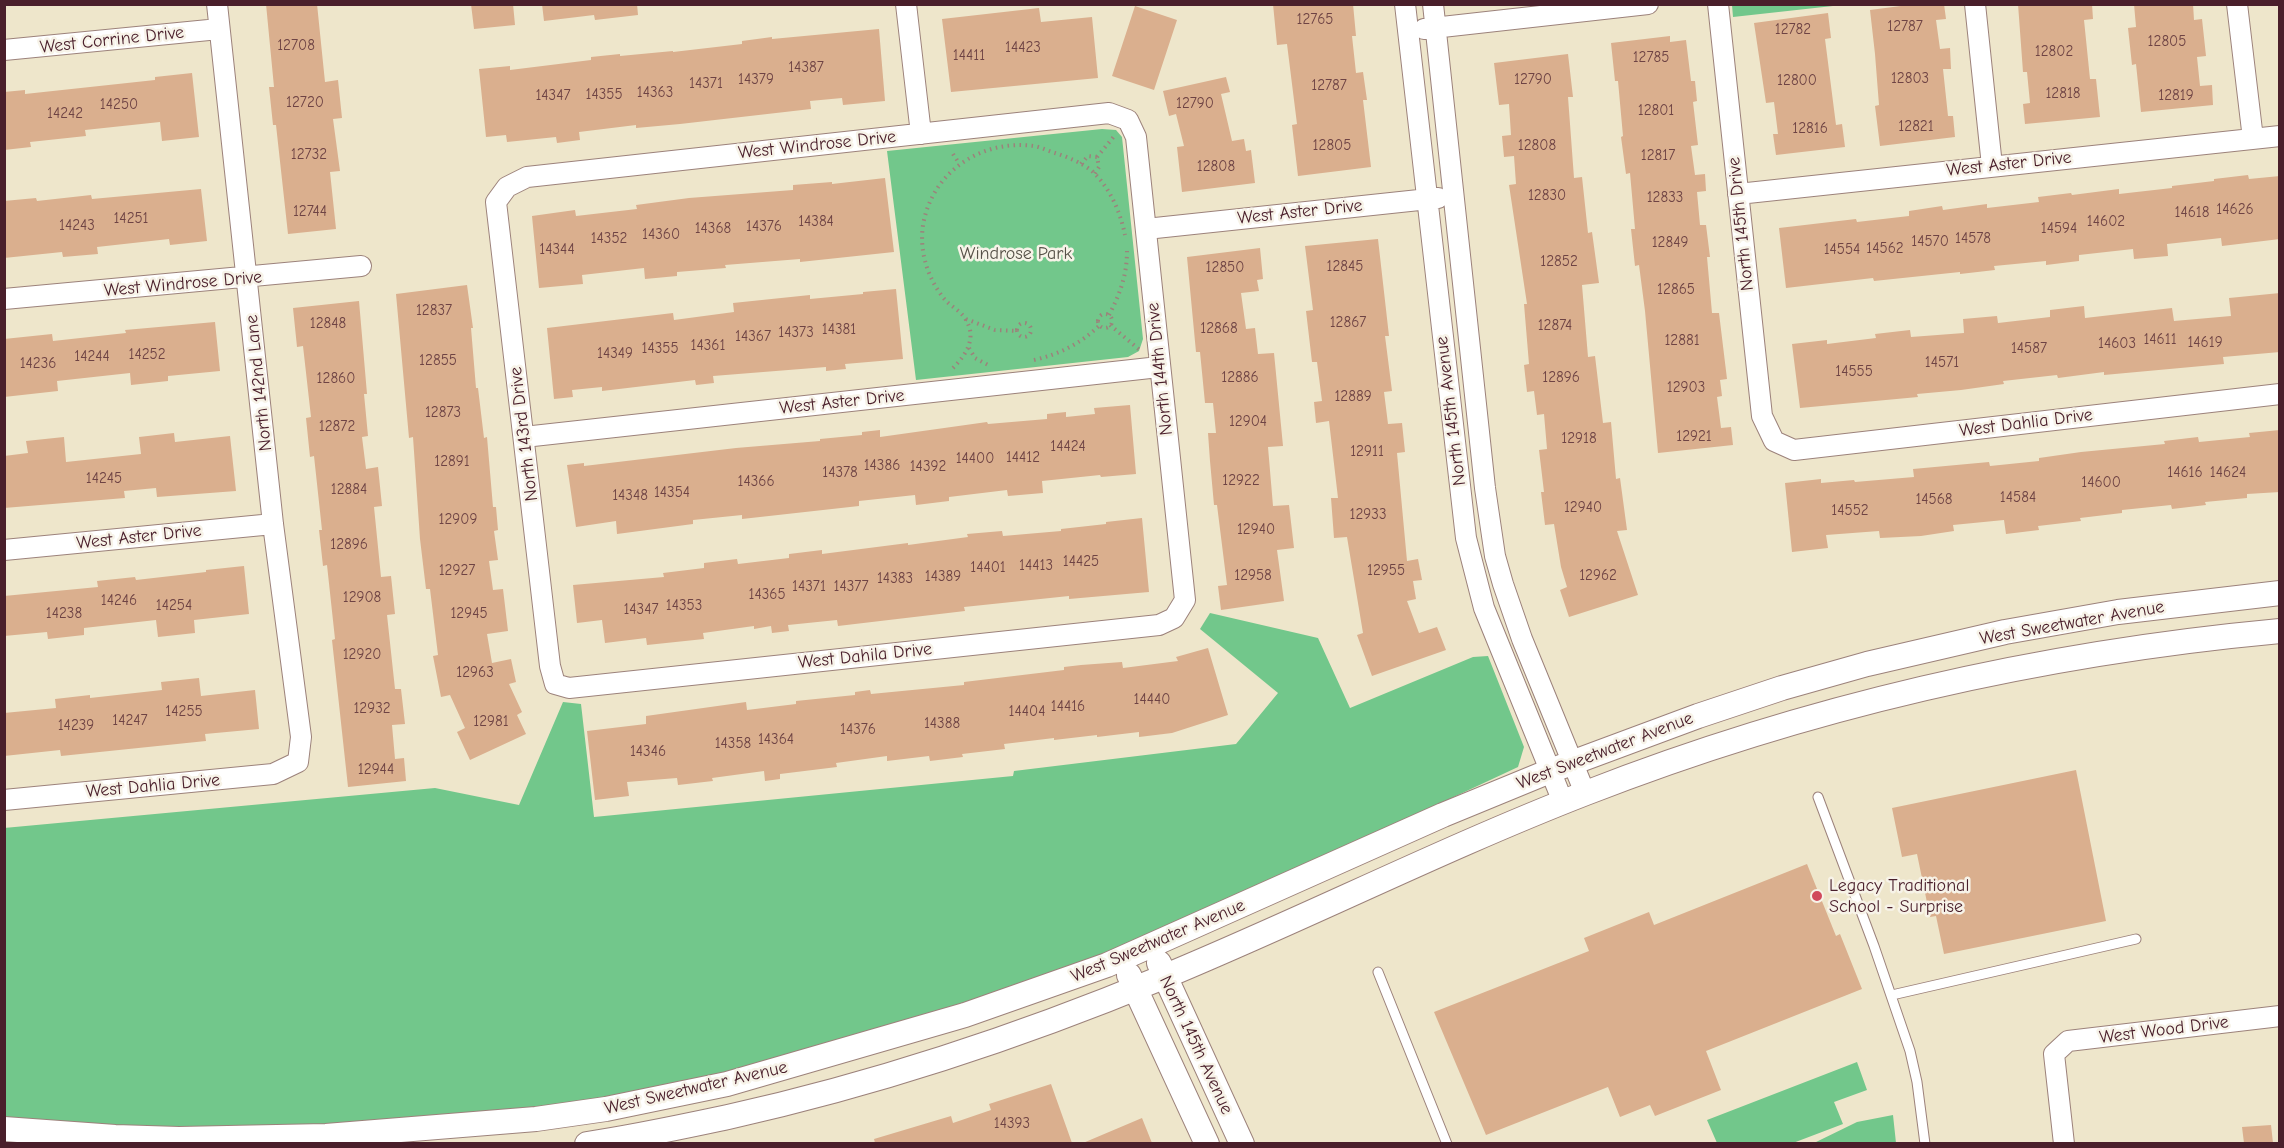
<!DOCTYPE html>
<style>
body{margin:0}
#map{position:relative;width:2284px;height:1148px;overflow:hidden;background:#eee6cb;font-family:"Comic Neue",sans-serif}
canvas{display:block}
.frame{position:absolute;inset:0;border:6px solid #4a1f2b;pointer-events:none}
</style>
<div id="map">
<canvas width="2284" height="1148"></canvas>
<div class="frame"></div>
</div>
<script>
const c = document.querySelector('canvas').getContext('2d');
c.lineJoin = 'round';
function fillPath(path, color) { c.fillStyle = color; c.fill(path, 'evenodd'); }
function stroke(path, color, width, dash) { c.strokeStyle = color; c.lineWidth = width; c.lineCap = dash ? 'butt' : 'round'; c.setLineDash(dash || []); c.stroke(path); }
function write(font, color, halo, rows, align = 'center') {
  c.font = font + ' "Comic Neue",sans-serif'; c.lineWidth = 5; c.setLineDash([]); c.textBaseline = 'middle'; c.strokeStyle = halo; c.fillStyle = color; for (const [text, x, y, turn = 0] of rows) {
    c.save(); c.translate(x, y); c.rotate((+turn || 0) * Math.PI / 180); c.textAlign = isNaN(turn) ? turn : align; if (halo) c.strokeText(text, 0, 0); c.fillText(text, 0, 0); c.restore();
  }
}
const green = new Path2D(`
 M1732 5V4L1842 5 1733 17Z
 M1102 129 1116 130 1122 137 1143 339 1139 351 1128 357 916 380 887 151Z
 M1210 613 1318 638 1350 708 1473 657 1488 656 1524 747 1518 767 1135 946 859 1042 625 1096 505 1114 215 1132 5 1122 4 828 435 788 519 805 563 702 581 704 594 817 1013 776 1014 771 1236 744 1278 693 1200 629Z
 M1857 1062 1867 1090 1834 1102 1843 1124 1793 1143H1717L1707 1120Z
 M1893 1115 1896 1143H1814L1857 1122Z`);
const building = new Path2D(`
 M266 4H317L325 82 338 80 342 118 333 119 340 171 330 172 336 229 288 234 276 125H273L269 87H274Z
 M471 4H513L515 25 474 29Z
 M542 4H637L638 15 595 20 594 15 544 21Z
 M1273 4H1353L1356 36H1352L1356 73 1363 72 1367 100H1363L1371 167 1298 176 1292 125 1297 124 1287 44 1277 45Z
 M1916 4H1944L1946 19 1936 20 1940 49 1950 48 1951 69H1943L1948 116H1953L1955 137 1880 146 1875 106 1879 105 1875 54 1870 10Z
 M2018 4H2092L2093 19 2084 20 2090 79H2096L2100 117 2025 124 2023 104 2030 103 2027 72H2023Z
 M2134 4H2193L2194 20 2202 19 2206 56 2197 57 2200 86 2212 85 2213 105 2141 112 2136 64 2132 65 2128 28 2136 27Z
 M1135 6 1177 20 1154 90 1112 76Z
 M1039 8 1041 22 1092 17 1098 78 951 92 942 19Z
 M1828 13 1831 38 1825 39 1836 125 1842 124 1845 147 1776 155 1773 134H1778L1774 102 1766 103 1754 23Z
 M879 29 885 101 843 105 842 98 810 101 811 109 680 124 636 128V125L579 132 580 140 557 143 556 137 507 142 506 135 486 137 479 69 510 66V70L591 60V57L620 54V56L673 51V52L742 44V41L772 37V39Z
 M1670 36V42L1686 40 1691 81H1695L1697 101 1693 102 1698 145 1691 146 1695 175 1705 174 1706 191 1697 192 1700 225H1706L1710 257H1707L1712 313H1719L1727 379 1720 380 1722 396 1717 397 1721 428 1731 427 1733 445 1658 453 1645 311 1639 265 1635 266 1631 229H1635L1630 173 1626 174 1621 137 1623 136 1618 81H1615L1611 43Z
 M1568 54 1573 97H1568L1574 178 1582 177 1588 233 1592 232 1599 283 1582 285 1588 357 1595 356 1603 423 1611 422 1616 479 1620 478 1627 530 1617 531 1638 595 1569 617 1560 590 1567 587 1561 567 1554 524 1545 525 1541 492H1544L1539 450 1547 449 1544 414 1537 415 1534 391 1527 392 1524 365 1529 364 1524 304H1527L1509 185 1516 184 1514 156 1504 157 1502 136 1511 135 1509 104 1499 105 1494 63Z
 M192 73 199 137 162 141 160 122 85 130 86 136 30 142 31 147 4 150V92L25 90V94L155 80V77Z
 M1226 77 1230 92 1221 94 1232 141 1244 139 1246 151 1251 150 1255 183 1182 192 1177 147 1184 146 1176 114 1169 116 1163 91Z
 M2248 175 2249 179 2280 176V239L2222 246 2221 238 2167 244 2168 256 2134 259 2133 249 2079 255V261L2046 265V261L1994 266 1995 270 1960 274V272L1874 281 1873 278 1786 288 1779 228 1856 219 1857 222 1909 216V211L1942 206 1943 210 1987 204V208L2039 202 2038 197 2071 193 2072 195 2119 189V194L2172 188V186L2214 181V179Z
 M885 178 894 252 800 262V259L725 265 726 268 677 272V276L645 279 644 268 582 275 583 284 539 288 532 216 575 210 576 216 637 209 636 205 689 198 793 190V185L832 182V184Z
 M201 189 207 241 170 245 169 239 97 247 98 254 63 257 62 252 4 258V201L36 198 37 201 91 195 92 199Z
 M1378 239 1389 336H1385L1392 391 1384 392 1388 424 1402 423 1405 452 1397 453 1407 561 1418 559 1422 580 1413 581 1416 599 1407 601 1419 633 1437 627 1446 650 1372 676 1357 635 1363 633 1347 537 1334 538 1331 498H1338L1329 421 1316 423 1314 402 1322 401 1317 362H1312L1306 311 1313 310 1305 246Z
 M1260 248 1263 279 1257 280 1259 291 1241 293 1246 329 1255 328 1258 354 1274 353 1283 446 1268 447 1273 506 1289 505 1294 548 1277 550 1284 601 1221 610 1218 586 1227 585 1217 505H1214L1210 461 1208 433H1216L1213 403H1205L1200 352H1196L1187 257Z
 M467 285 473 328H471L476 388H478L484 438 487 437 493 507H496L498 530 494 531 498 560 489 561 493 590 503 589 508 631 487 634 492 663 511 659 516 682 509 684 522 712 517 715 526 734 470 760 457 732 465 728 450 695 441 697 433 656 438 655 430 589H426L420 539 413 437 409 438 396 294Z
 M896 289 903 359 845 364 846 369 826 371V367L713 376 714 383 696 385 695 380 602 391V387L572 390 573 397 554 399 547 328 673 313 674 320 734 312 733 303 810 295V299L863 294V292Z
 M2280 293V352L2223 357 2224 364 2104 375V372L2058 378 2057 375 2003 381 2004 384 1961 390 1917 394 1918 397 1800 408 1792 344 1827 340V344L1876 338 1875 334 1910 330 1911 337 1964 333 1963 319 1997 316 1998 323 2050 317V310L2084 306 2085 318 2172 308 2174 321 2231 316 2229 298Z
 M359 301 367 394H364L368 436 362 437 366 469 378 467 382 506 374 507 381 577 391 576 395 614 387 615 395 689H401L405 724 392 725 395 759 404 758 406 781 348 787 332 640 335 639 327 565 323 566 319 530H322L314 456 310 457 306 418 311 417 303 346 297 347 293 308Z
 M215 322 220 371 168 376V381L131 385 130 373 57 381 58 391 4 397V339L52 334 53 341 126 333 125 330Z
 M1130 405 1136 474 1101 477 1100 475 1042 481 1043 493 1008 496 1007 490 949 497V501L916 505 915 495 859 501V506L742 519V515L693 520V524L617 534 616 521 576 527 567 465 584 463V466L736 448 820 441V439L862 435V432L880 430V437L987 422 988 424 1047 419V414L1066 412V417L1095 414 1094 408Z
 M2280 430V492L2247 494V498L2205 502 2206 505 2172 509 2171 505 2122 510V513L2080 518 2081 521 2038 526 2039 530 2006 534 2004 520 1953 525 1954 531 1921 536 1880 538 1879 531 1826 535 1828 548 1792 552 1785 483 1821 479V483L1854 480 1855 482 1914 477 1913 469 1989 462 1990 466 2039 461V458L2081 452 2165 444 2164 441 2198 437 2199 442 2250 437 2249 433Z
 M174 433 175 442 230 436 236 491 157 497 156 488 124 491 125 498 4 508V456L28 453 26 441 64 437 66 462 141 454 139 437Z
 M1142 518 1149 592 1069 599V596L964 607 965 611 838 626 837 620 788 625 789 631 772 633 771 626 754 629V626L703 633 704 639 647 645 646 638 605 643 602 620 577 623 573 585 664 577 663 573 704 568V563L737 559 738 564 789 558V554L822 550V554L908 543V545L968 537 967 534 1002 531 1003 536 1061 531V529L1106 524V522Z
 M244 566 249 614 194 620 195 633 158 637 156 620 84 628V635L48 639 47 632 4 636V596L98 587 97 581 135 577 136 580 206 572V570Z
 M1208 648 1228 715 1172 733 1139 737V732L1097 737V735L1054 740V738L1004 744 1005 749 962 754 963 757 930 761 929 756 887 761V756L836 763 837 767 780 774V779L765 781 764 771 712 778 713 781 678 785 677 778 627 782 629 796 595 800 587 731 646 724V716L746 702 747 710 796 704V701L855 695V692L870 690 871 694 964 685V682L1064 670V667L1081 665 1122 662 1123 668 1178 661 1176 657Z
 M199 678 201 696 255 690 259 729 205 734 206 741 61 756 60 750 4 756V713L56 708 55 699 90 695V698L162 690 161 682Z
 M2076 770 2106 921 1944 954 1936 916 1930 917 1917 854 1902 857 1892 808Z
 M1807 864 1836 936 1840 934 1862 989 1706 1051 1721 1090 1655 1116 1650 1105 1620 1117 1608 1087 1486 1135 1434 1012 1589 951 1584 938 1649 912 1654 925Z
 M1051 1084 1072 1143H875L874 1139 951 1116 953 1123 991 1110 989 1104Z
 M1142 1118 1152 1143H1083Z
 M2271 1125 2273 1143H2244L2242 1127Z`);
const path = new Path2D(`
 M953 154 959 163
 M1097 157 1116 134
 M1081 164 1088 156 1097 157 1099 167 1094 175
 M1098 321a7 7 0 1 1 14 0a7 7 0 1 1-14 0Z
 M1109 315C1120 294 1127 275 1127 251
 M966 319 995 330 1017 331
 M1017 330a7 7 0 1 1 14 0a7 7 0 1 1-14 0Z
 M1110 325 1141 351
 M969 348 975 358 988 365
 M1034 360C1060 354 1080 344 1100 325
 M953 368C966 355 977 338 966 320 962 312 952 307 946 301 928 280 919 252 923 225 932 172 981 139 1034 146 1041 147 1048 151 1055 153 1068 157 1082 163 1092 171 1110 188 1120 211 1125 235`);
const service = new Path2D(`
 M1818 797 1874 946 1910 1051 1917 1082 1925 1144
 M1378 972 1447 1144
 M1892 995 2136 939`);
const minor = new Path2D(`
 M906 4 921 134
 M1405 4 1466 538 1484 608 1563 802
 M1433 4 1485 488 1495 556 1503 584 1522 639 1585 793
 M1718 4 1762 416 1774 441 1794 450 2280 394
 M1975 4 1992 166
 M2237 4 2253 139
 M1424 29 1648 4
 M4 50 219 29
 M1109 113 1128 120 1136 137 1185 600 1174 618 1159 625 569 688 555 684 550 666 496 202 507 187 527 177Z
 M1738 194 2280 136
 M1146 229 1438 198
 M4 299 361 266
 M524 437 1159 367
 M4 550 273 524
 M4 800 273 774 298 762 301 737 273 524 217 4
 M2064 1144 2054 1054 2068 1041 2280 1016`);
const tertiary = new Path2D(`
 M1159 963 1242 1144
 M1129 975 1207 1144
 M4 1129 115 1137 179 1139 326 1136 536 1119 606 1109 727 1084 965 1015 1107 965 1443 815 1550 771 1698 716 1782 688 1867 664 2005 632 2118 612 2280 593
 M587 1144C635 1137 681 1127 728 1117 876 1084 1021 1036 1161 978 1304 919 1442 849 1586 793 1809 706 2042 653 2280 631`);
const markers = [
 [1817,896,6,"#d1495b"]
];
const numberNames = [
 ["12765",1315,20],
 ["12787",1905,27],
 ["12782",1793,30],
 ["12805",2167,42],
 ["12708",296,46],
 ["14423",1023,48],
 ["12802",2054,52],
 ["14411",969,56],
 ["12785",1651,58],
 ["14387",806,68],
 ["12803",1910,79],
 ["14379",756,80],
 ["12790",1533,80],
 ["12800",1797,81],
 ["14371",706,84],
 ["12787",1329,86],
 ["14363",655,93],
 ["12818",2063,94],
 ["14355",604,95],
 ["14347",553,96],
 ["12819",2176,96],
 ["12720",305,103],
 ["12790",1195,104],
 ["14250",119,105],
 ["12801",1656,111],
 ["14242",65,114],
 ["12821",1916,127],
 ["12816",1810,129],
 ["12805",1332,146],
 ["12808",1537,146],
 ["12732",309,155],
 ["12817",1658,156],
 ["12808",1216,167],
 ["12830",1547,196],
 ["12833",1665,198],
 ["14626",2235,210],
 ["12744",310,212],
 ["14618",2192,213],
 ["14251",131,219],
 ["14384",816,222],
 ["14602",2106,222],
 ["14243",77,226],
 ["14376",764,227],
 ["14368",713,229],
 ["14594",2059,229],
 ["14360",661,235],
 ["14352",609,239],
 ["14578",1973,239],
 ["14570",1930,242],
 ["12849",1670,243],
 ["14562",1885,249],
 ["14344",557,250],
 ["14554",1842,250],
 ["12852",1559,262],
 ["12845",1345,267],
 ["12850",1225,268],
 ["12865",1676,290],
 ["12837",434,311],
 ["12867",1348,323],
 ["12848",328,324],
 ["12874",1555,326],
 ["12868",1219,329],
 ["14381",839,330],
 ["14373",796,333],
 ["14367",753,337],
 ["14611",2160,340],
 ["12881",1682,341],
 ["14619",2205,343],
 ["14603",2117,344],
 ["14361",708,346],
 ["14355",660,349],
 ["14587",2029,349],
 ["14349",615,354],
 ["14252",147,355],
 ["14244",92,357],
 ["12855",438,361],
 ["14571",1942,363],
 ["14236",38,364],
 ["14555",1854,372],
 ["12886",1240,378],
 ["12896",1561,378],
 ["12860",336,379],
 ["12903",1686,388],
 ["12889",1353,397],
 ["12873",443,413],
 ["12904",1248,422],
 ["12872",337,427],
 ["12921",1694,437],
 ["12918",1579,439],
 ["14424",1068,447],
 ["12911",1367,452],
 ["14412",1023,458],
 ["14400",975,459],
 ["12891",452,462],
 ["14386",882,466],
 ["14392",928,467],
 ["14378",840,473],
 ["14616",2185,473],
 ["14624",2228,473],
 ["14245",104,479],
 ["12922",1241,481],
 ["14366",756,482],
 ["14600",2101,483],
 ["12884",349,490],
 ["14354",672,493],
 ["14348",630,496],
 ["14584",2018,498],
 ["14568",1934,500],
 ["12940",1583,508],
 ["14552",1850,511],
 ["12933",1368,515],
 ["12909",458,520],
 ["12940",1256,530],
 ["12896",349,545],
 ["14425",1081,562],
 ["14413",1036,566],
 ["14401",988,568],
 ["12927",457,571],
 ["12955",1386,571],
 ["12958",1253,576],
 ["12962",1598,576],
 ["14389",943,577],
 ["14383",895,579],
 ["14371",809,587],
 ["14377",851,587],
 ["14365",767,595],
 ["12908",362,598],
 ["14246",119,601],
 ["14254",174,606],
 ["14353",684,606],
 ["14347",641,610],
 ["14238",64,614],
 ["12945",469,614],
 ["12920",362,655],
 ["12963",475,673],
 ["14440",1152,700],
 ["14416",1068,707],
 ["12932",372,709],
 ["14255",184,712],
 ["14404",1027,712],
 ["14247",130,721],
 ["12981",491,722],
 ["14388",942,724],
 ["14239",76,726],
 ["14376",858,730],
 ["14364",776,740],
 ["14358",733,744],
 ["14346",648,752],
 ["12944",376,770],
 ["14393",1012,1124]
];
const streetNames = [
 ["West Corrine Drive",112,40,-6],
 ["West Windrose Drive",817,145,-6],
 ["West Aster Drive",2009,164,-6],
 ["West Aster Drive",1300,212,-6],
 ["North 145th Drive",1741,224,-96],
 ["West Windrose Drive",183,284,-5],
 ["North 144th Drive",1160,369,-96],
 ["North 142nd Lane",259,383,-96],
 ["West Aster Drive",842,402,-6],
 ["North 145th Avenue",1451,411,-97],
 ["West Dahlia Drive",2026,423,-7],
 ["North 143rd Drive",524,434,-97],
 ["West Aster Drive",139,537,-6],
 ["West Sweetwater Avenue",2072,623,-10],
 ["West Dahila Drive",865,656,-6],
 ["West Sweetwater Avenue",1605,751,-21],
 ["West Dahlia Drive",153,786,-5],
 ["West Sweetwater Avenue",1158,941,-23],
 ["West Wood Drive",2164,1030,-7],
 ["North 145th Avenue",1196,1045,65],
 ["West Sweetwater Avenue",696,1088,-13]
];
const parkNames = [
 ["Windrose Park",1016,254]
];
const poiNames = [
 ["Legacy Traditional",1829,886],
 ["School - Surprise",1829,907]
];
fillPath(green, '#72c78b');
fillPath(building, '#daaf8e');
stroke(service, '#9c827b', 11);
stroke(minor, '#9c827b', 22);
stroke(tertiary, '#9c827b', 26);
stroke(path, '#9c827b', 4, [1.5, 4.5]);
stroke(service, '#fff', 9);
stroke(minor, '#fff', 20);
stroke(tertiary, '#fff', 24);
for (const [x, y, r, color] of markers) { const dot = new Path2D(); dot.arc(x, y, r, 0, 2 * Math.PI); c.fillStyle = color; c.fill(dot); stroke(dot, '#f7f3e8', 2); }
write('15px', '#6e4344', null, numberNames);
write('18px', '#4a1f2b', '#f7f3e8', streetNames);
write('18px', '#565148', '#f7f3e8', parkNames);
write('18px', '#4a1f2b', '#f7f3e8', poiNames, 'left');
</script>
